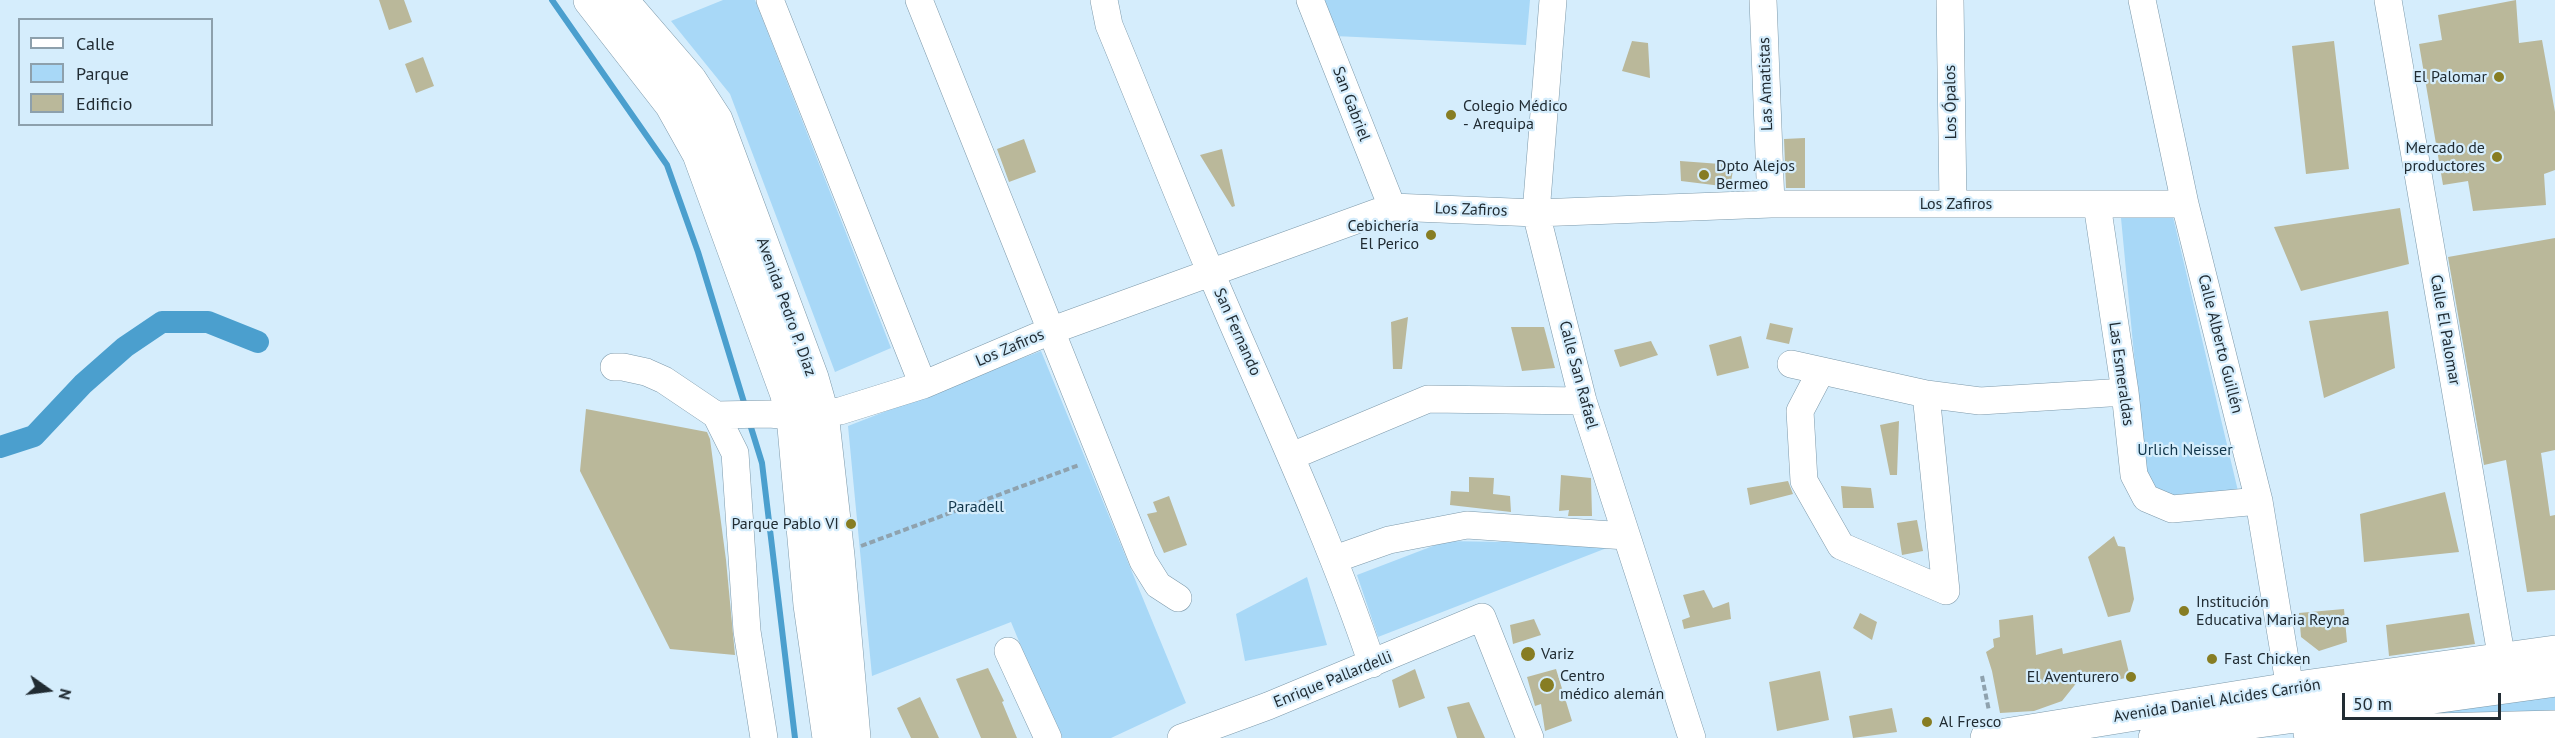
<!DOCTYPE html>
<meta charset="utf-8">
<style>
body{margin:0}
#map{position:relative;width:2555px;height:738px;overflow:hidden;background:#d5edfc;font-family:"PT Sans",sans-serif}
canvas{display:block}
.legend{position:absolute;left:18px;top:18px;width:195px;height:108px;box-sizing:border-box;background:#d5edfc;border:2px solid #8da0ac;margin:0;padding:8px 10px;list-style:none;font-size:18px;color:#212c33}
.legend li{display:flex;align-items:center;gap:12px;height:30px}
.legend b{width:30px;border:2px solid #8da0ac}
.north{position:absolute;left:18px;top:660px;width:60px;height:60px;-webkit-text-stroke:4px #d5edfc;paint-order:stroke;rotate:104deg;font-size:16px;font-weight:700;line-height:24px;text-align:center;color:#212c33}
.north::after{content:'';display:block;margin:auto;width:21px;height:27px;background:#212c33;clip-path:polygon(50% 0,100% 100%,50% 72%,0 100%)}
.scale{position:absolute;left:2342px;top:693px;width:159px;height:27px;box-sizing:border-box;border:3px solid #212c33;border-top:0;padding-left:8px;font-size:18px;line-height:21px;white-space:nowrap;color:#212c33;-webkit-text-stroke:4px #d5edfc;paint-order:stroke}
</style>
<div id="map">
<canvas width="2555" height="738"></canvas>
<ul class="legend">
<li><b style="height:8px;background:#fff"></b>Calle</li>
<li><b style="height:16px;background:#a8d8f7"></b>Parque</li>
<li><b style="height:16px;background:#bab89a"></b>Edificio</li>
</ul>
<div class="north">N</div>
<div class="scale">50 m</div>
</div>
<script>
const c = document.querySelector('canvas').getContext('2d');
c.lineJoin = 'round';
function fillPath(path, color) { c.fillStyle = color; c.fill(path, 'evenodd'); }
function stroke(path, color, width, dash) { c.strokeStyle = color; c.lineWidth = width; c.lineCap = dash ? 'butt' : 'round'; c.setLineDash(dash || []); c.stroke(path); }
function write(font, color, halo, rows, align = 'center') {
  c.font = font + ' "PT Sans",sans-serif'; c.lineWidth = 4.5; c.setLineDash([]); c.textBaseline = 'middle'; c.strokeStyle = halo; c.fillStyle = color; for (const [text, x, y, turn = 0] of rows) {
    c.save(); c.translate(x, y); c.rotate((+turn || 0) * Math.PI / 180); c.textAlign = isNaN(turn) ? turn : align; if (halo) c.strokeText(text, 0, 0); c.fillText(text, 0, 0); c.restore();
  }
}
const green = new Path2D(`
 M723 0H755L891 348 835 372 730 94 671 21Z
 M1323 0H1530L1526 45 1335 36Z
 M2173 217 2238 491 2172 495 2154 486 2145 470 2121 218Z
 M1041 351 1186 703 1111 738H1059L1011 622 872 676 848 426Z
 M1446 541 1617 544 1378 637 1357 575Z
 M1307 577 1327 645 1245 661 1236 614Z
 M2555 687V716L2297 723Z`);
const stream = new Path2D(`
 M552 0 667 165 698 252 746 409
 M749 421 762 463 795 738`);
const canal = new Path2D(`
 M0 447 34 436 83 384 125 347 162 322H208L258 342`);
const building = new Path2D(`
 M379 0H404L412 22 389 30Z
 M2516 0 2519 43 2542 40 2555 112V170L2544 174 2546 205 2473 211 2468 181 2443 185 2419 44 2442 40 2438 15Z
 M1632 41 1648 43 1650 78 1622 71Z
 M2334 41 2349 169 2306 174 2292 46Z
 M423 57 434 86 416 93 405 64Z
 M1805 138V188H1786L1784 139Z
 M1024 139 1036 172 1009 182 997 149Z
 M1222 149 1235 206 1232 207 1200 155Z
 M1680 161 1734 165 1730 187 1681 181Z
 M2400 208 2409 264 2301 291 2274 227Z
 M2555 238V450L2541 453 2550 516 2555 515V590L2527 592 2506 460 2484 465 2448 257Z
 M2388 311 2395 368 2324 398 2309 321Z
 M1408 317 1402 369H1393L1391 322Z
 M1770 323 1793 328 1789 344 1766 339Z
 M1511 327H1544L1555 368 1522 371Z
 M1741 336 1749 368 1717 376 1709 345Z
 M1651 341 1658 355 1620 367 1614 350Z
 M586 409 707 432 710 439 726 560 735 655 670 649 580 471Z
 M1899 421 1897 475H1890L1880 425Z
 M1561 475 1591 478 1592 516H1568L1569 510 1559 511Z
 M1469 477 1494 478 1493 494 1510 496 1511 512 1450 505 1451 491 1469 492Z
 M1788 481 1793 494 1750 505 1747 488Z
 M1841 486 1871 488 1874 508H1843Z
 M2445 492 2459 552 2364 562 2360 514Z
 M1169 496 1187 545 1164 553 1147 514 1157 512 1153 502Z
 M1917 520 1923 551 1902 555 1897 523Z
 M2114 536 2118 546 2125 547 2134 599 2130 612 2108 617 2088 557Z
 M1704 590 1713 608 1729 602 1731 619 1684 629 1682 620 1690 617 1683 595Z
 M2344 609 2347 642 2319 651 2301 637 2299 613Z
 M1860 613 1877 622 1872 640 1853 628Z
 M2469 613 2475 644 2389 656 2386 625Z
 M2033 615 2036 655 2062 648 2063 654 2121 640 2130 677 2112 681 2110 674 2078 681 2062 701 2034 711 2000 713 1992 671 1986 652 1994 647 1993 639 2000 637 1999 620Z
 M1534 619 1541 635 1513 644 1510 625Z
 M988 668 1004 701 1002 702 1017 738H981L956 679Z
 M1415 669 1425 698 1399 708 1392 680Z
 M1556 669 1572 721 1545 731 1541 704 1535 706 1527 677Z
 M1820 671 1829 720 1777 731 1769 682Z
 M920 697 939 738H911L897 708Z
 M1469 702 1485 738H1457L1447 707Z
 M1892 708 1897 732 1853 738 1849 716Z`);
const path = new Path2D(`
 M861 546 1079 465
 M1982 676 1989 711`);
const minor = new Path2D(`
 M770 0 923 385
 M919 0 1143 561 1158 585 1178 598
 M1104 0 1109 25C1143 107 1176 191 1211 273 1266 403 1327 530 1372 664
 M1310 0 1392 207
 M1553 0 1536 213 1583 401 1692 738
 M1763 0 1771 204
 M1950 0 1953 204
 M2142 0 2185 204 2259 501 2290 689
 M2388 0 2502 660
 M2097 204 2125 392 2134 475 2146 498 2172 509 2259 501
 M1791 364 1926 394 1980 401 2125 392
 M614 367H623L646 372 664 380 716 415 769 414 793 416 840 411 923 385 1050 331 1392 207 1536 213 1771 204H2185
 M1821 371 1800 411 1804 481 1841 546 1946 591 1926 394
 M716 415 735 453 747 631 764 738
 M1292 456 1428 399 1583 401
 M1335 559 1389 540 1467 525 1626 536
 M1008 651 1048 738
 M1181 738 1268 706 1482 617 1530 738`);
const major = new Path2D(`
 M590 0 671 104 699 154 786 392 793 416 810 605 829 738
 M621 0 690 80 716 120 812 378 822 413 838 556 854 738
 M2310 733 2555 727
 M1987 738 2290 689 2555 652
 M2155 738 2251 722 2555 680`);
const markers = [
 [2499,77,6,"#877d23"],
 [1451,115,6,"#877d23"],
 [2497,157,6,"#877d23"],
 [1704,175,6,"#877d23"],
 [1431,235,6,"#877d23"],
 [851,524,6,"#877d23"],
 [2184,611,6,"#877d23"],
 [1528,654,8,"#877d23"],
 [2212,659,6,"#877d23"],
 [2131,677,6,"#877d23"],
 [1547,685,8,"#877d23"],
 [1927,722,6,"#877d23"]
];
const poiNames = [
 ["El Palomar",2487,77,"right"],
 ["Colegio Médico",1463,106],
 ["- Arequipa",1463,124],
 ["Mercado de",2485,148,"right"],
 ["productores",2485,166,"right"],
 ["Dpto Alejos",1716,166],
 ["Bermeo",1716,184],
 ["Cebichería",1419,226,"right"],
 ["El Perico",1419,244,"right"],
 ["Parque Pablo VI",839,524,"right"],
 ["Institución",2196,602],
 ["Educativa Maria Reyna",2196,620],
 ["Variz",1541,654],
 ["Fast Chicken",2224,659],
 ["Centro",1560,676],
 ["médico alemán",1560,694],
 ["El Aventurero",2119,677,"right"],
 ["Al Fresco",1939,722]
];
const streetNames = [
 ["Las Amatistas",1766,84,-92],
 ["Los Ópalos",1951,102,-91],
 ["San Gabriel",1351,104,69],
 ["Los Zafiros",1956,204],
 ["Los Zafiros",1471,210,2],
 ["Avenida Pedro P. Díaz",786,307,70],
 ["Calle El Palomar",2445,330,80],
 ["San Fernando",1237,332,66],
 ["Calle Alberto Guillén",2220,344,76],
 ["Los Zafiros",1010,348,-23],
 ["Las Esmeraldas",2121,374,82],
 ["Calle San Rafael",1578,375,75],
 ["Enrique Pallardelli",1333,680,-22],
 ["Avenida Daniel Alcides Carrión",2217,701,-9]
];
const parkNames = [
 ["Urlich Neisser",2185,450],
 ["Paradell",976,507]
];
fillPath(green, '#a8d8f7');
stroke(stream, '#4b9fce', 6);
stroke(canal, '#4b9fce', 22);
fillPath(building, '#bab89a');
stroke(minor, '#7d99aa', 28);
stroke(major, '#7d99aa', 34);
stroke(path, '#8fa2ae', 4, [6, 3]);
stroke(minor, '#fff', 27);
stroke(major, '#fff', 33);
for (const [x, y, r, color] of markers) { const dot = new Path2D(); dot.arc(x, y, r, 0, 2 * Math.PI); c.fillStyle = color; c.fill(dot); stroke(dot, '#d5edfc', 2); }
write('16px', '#212c33', '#d5edfc', poiNames, 'left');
write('16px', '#212c33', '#d5edfc', streetNames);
write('16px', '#12374c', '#d5edfc', parkNames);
</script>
